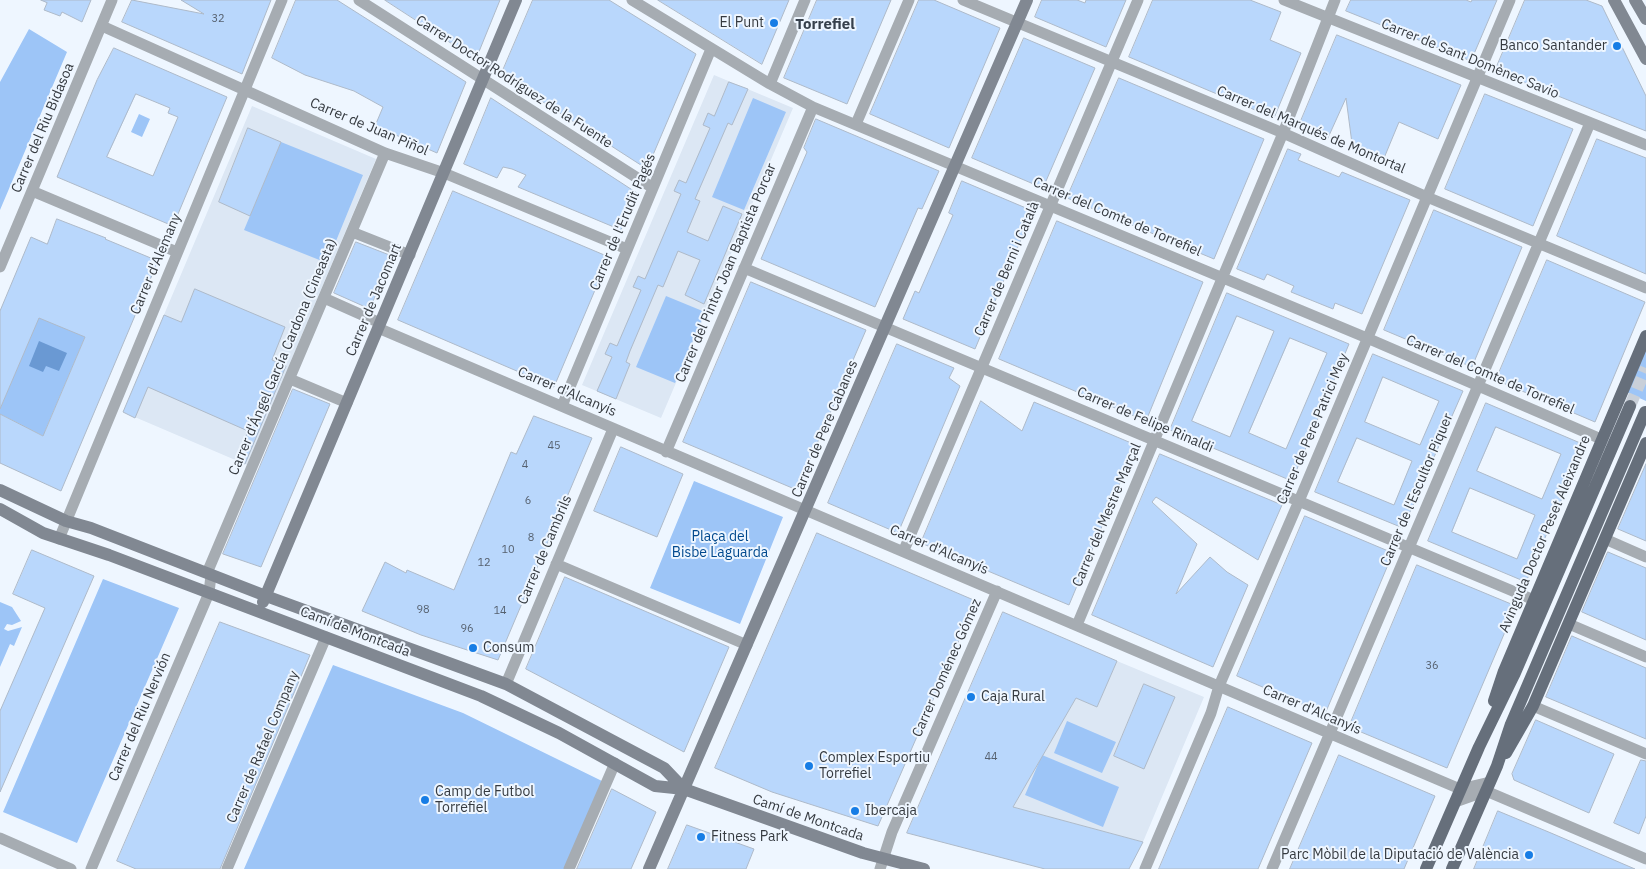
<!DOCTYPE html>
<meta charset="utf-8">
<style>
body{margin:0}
canvas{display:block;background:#eef6ff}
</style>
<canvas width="1646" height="869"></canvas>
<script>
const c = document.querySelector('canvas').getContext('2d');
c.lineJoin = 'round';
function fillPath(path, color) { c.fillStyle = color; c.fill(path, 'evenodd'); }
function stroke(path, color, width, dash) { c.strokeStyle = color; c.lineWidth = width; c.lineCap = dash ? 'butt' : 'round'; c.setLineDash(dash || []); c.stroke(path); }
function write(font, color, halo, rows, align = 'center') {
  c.font = font + ' "IBM Plex Sans",sans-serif'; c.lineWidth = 4; c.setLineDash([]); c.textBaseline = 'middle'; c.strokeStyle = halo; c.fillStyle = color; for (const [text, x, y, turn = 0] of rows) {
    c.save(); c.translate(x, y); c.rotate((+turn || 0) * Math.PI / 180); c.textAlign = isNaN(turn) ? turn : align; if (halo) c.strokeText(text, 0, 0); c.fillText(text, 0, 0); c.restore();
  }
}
const built = new Path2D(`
 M714 75 793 108 661 418 582 385Z
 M252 106 376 159 247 465 123 412Z
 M1117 661 1204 697 1143 842 1013 807 1076 698 1097 707Z`);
const green = new Path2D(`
 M29 29 67 52 0 210V82Z
 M753 98 786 112 744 210 712 197Z
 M139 114 150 119 142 137 131 132Z
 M281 142 363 175 327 263 244 230Z
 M62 262 109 281 45 431 55 442 0 414V409Z
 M666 296 705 312 675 383 636 367Z
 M1646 345V401L1626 392Z
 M694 481 783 517 740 624 650 588Z
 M103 579 179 608 77 843 3 812Z
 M0 602 12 607 21 621 12 625 7 624 4 629 8 631 22 627 14 646 10 644 0 667Z
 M333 665 463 713 602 781 564 869H244Z
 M1067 721 1116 742 1102 773 1054 753Z
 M1042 755 1119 787 1103 827 1025 795Z`);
const water = new Path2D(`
 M39 341 67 353 59 371 46 366 43 372 29 366Z`);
const building = new Path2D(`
 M41 0H91L82 22 62 12 60 16 44 10 47 3Z
 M132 0 204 14 181 0H271L242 74 122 22Z
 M296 0H337L466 82 437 153 375 126 383 107 354 91 305 75 272 58Z
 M385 0H500L476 59Z
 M533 0H609L696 54 647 169 501 75Z
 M658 0H789L762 64Z
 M817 0H891L847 104 784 78Z
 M919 0H934L1000 28 949 148 870 114Z
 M1042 0H1077L1085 3 1086 0H1126L1106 47 1035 17Z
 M1153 0H1250L1281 12 1270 40 1301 53 1274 118 1129 57Z
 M1351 0H1466L1471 2 1472 0H1497L1471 61 1346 11Z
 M1525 0H1586L1602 6 1646 96V131L1495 71Z
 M1337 35 1461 85 1438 139 1399 122 1382 163 1353 151 1346 98 1327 140 1298 128Z
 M1024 38 1095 68 1043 188 972 158Z
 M114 48 227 97 173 226 57 177 97 80ZM136 94 170 108 168 113 178 117 153 176 107 157Z
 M1119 78 1264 139 1214 259 1067 198Z
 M729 82 748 89 732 125 728 123 695 199 700 201 687 232 708 241 723 206 742 214 704 304 685 295 700 260 678 251 663 287 658 285 630 351 626 362 630 364 616 399 597 391 612 357 605 354 610 343 617 346 641 290 633 287 638 276 645 279 681 194 674 191 679 180 686 183 710 128 703 125 708 113 714 116Z
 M1485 94 1573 129 1533 226 1445 189Z
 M491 98 637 193 621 230 518 187 526 175 512 169 503 167 497 178 464 164Z
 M816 119 939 171 922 209 918 208 875 307 761 259 807 152 804 148Z
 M248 128 281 142 250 216 219 202Z
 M1597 139 1646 158V274L1557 236Z
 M1288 149 1301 154 1298 160 1339 177 1342 172 1410 200 1362 314 1335 303 1333 309 1291 292 1294 286 1267 274 1264 280 1237 269Z
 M962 181 1033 211 975 349 903 319 915 291 919 293 953 215 949 213Z
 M453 191 609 257 554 387 398 320Z
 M1434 210 1522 247 1472 367 1384 330Z
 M57 219 106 238 105 239 158 261 61 491 0 463V414L43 436 85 337 39 318 0 409V311L31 237 47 244Z
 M1057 221 1203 282 1146 421 999 359Z
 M356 242 392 256 370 309 334 293Z
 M1547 260 1645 302 1595 422 1496 380Z
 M751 282 866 330 797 490 683 442Z
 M195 289 285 327 272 360 286 366 245 464 236 460 248 431 148 387 135 418 123 412 164 315 181 322Z
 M1227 293 1349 344 1292 481 1170 430ZM1237 316 1274 331 1230 437 1192 421ZM1290 338 1327 353 1286 449 1249 433Z
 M897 344 954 368 949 378 960 386 898 533 828 503Z
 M1373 354 1463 391 1403 528 1315 492ZM1383 377 1439 401 1420 445 1365 422ZM1357 438 1412 461 1394 505 1338 482Z
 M293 389 330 404 261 567 223 554Z
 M981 401 1022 431 1034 402 1136 445 1069 605 921 543Z
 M1486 403 1585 445 1526 582 1428 541ZM1496 427 1561 454 1542 499 1477 471ZM1470 488 1535 515 1517 559 1452 532Z
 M534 416 592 438 498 660 421 635 362 611 385 562 406 573 407 570 454 590 511 452 516 454Z
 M621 447 683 474 657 537 594 511Z
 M1160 454 1282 505 1258 560 1156 497 1152 502 1197 544 1176 594 1210 557 1227 572 1248 585 1213 667 1092 615Z
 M1646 464V541L1618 529Z
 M1305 516 1393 553 1325 714 1237 676Z
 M817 533 976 601 878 826 772 792 715 768Z
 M32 550 94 576 0 792V711L45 608 13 594Z
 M1608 552 1646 568V640L1582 612Z
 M1417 565 1516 606 1447 768 1349 727Z
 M565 577 729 647 684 752 526 669Z
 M1003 612 1117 661 1097 707 1076 698 1013 807 1143 842 1129 869H1045L907 833Z
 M220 622 310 655 220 869H136L117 861Z
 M1572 636 1646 668V739L1546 697Z
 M1144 684 1175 697 1144 769 1114 756Z
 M1228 707 1312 743 1258 869H1159Z
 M1536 720 1614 754 1589 813 1514 780 1512 774Z
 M1339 755 1435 796 1404 869H1290Z
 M1641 760 1646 761V816L1639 834 1614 823Z
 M612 789 656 812 631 869H577Z
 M1498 811 1551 833 1635 869H1474Z
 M687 825 754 849 746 869H668Z`);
const primaryTunnel = new Path2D(`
 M1630 406 1646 368`);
const street = new Path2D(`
 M359 0 653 188
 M632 0 770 84 813 107 1367 338 1601 439
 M963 0 1283 133 1427 197 1646 288
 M1284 0 1646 145
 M102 26 385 153 444 173 627 249
 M770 84 805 0
 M856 124 909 0
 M32 191 177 252
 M352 232 410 255
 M0 267 112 0
 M744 268 1534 600
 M324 298 380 323
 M378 328 1460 789 1490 782
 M290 379 347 403
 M562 406 711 49
 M666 452 813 107
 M59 539 282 0
 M1605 539 1646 557
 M904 550 1138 0
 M556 564 747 645
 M207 573 385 153
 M1569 624 1646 657
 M1077 625 1283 133 1335 0
 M506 684 613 429
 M1533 706 1646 754
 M1455 802 1486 791 1646 859
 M0 838 71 869
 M91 869 209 593 211 575
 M227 869 326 637
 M569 869 615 763
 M880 869 892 832 997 591
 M1145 869 1211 713 1219 686 1299 501 1510 0
 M1272 869 1590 123`);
const secondary = new Path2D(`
 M1614 0 1646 59
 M1635 0 1646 19
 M0 490 66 521 91 528 266 596 506 684 664 768 684 789
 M0 509 43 533 109 555 481 696 559 733 655 786 684 789 863 853 924 869
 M263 602 516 0
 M649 869 1027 0`);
const primary = new Path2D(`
 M1494 701 1504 671 1646 336
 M1506 753 1533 706 1646 443
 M1426 869 1479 747 1514 675 1630 406
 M1452 869 1497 766 1511 724 1645 412`);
const markers = [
 [774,23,5,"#177de5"],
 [1617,46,5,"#177de5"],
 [473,648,5,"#177de5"],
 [971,697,5,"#177de5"],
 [809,766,5,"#177de5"],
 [425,800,5,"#177de5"],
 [855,811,5,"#177de5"],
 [701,837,5,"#177de5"],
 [1529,855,5,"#177de5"]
];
const numberNames = [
 ["32",218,19],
 ["45",554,446],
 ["4",525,465],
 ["6",528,501],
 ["8",531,538],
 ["10",508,550],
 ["12",484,563],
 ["98",423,610],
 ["14",500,611],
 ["96",467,629],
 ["36",1432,666],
 ["44",991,757]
];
const poiNames = [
 ["El Punt",764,23,"right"],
 ["Banco Santander",1607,46,"right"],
 ["Consum",483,648],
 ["Caja Rural",981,697],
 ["Complex Esportiu",819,758],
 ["Torrefiel",819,774],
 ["Camp de Futbol",435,792],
 ["Torrefiel",435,808],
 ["Ibercaja",865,811],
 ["Fitness Park",711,837],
 ["Parc Mòbil de la Diputació de València",1519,855,"right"]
];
const streetNames = [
 ["Carrer de Sant Domènec Savio",1470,59,22],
 ["Carrer Doctor Rodríguez de la Fuente",514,82,33],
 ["Carrer de Juan Piñol",369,127,23],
 ["Carrer del Riu Bidasoa",43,128,-67],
 ["Carrer del Marqués de Montortal",1311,130,23],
 ["Carrer del Comte de Torrefiel",1117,217,23],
 ["Carrer de l'Erudit Pagés",623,222,-67],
 ["Carrer d'Alemany",156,264,-67],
 ["Carrer de Berni i Català",1007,269,-67],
 ["Carrer del Pintor Joan Baptista Porcar",726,273,-67],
 ["Carrer de Jacomart",374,300,-67],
 ["Carrer d'Ángel García Cardona (Cineasta)",283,357,-67],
 ["Carrer del Comte de Torrefiel",1490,375,23],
 ["Carrer d'Alcanyís",567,392,23],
 ["Carrer de Felipe Rinaldi",1145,420,23],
 ["Carrer de Pere Cabanes",825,429,-67],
 ["Carrer de Pere Patrici Mey",1313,429,-67],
 ["Carrer de l'Escultor Piquer",1417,490,-67],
 ["Carrer del Mestre Marçal",1107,515,-67],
 ["Avinguda Doctor Peset Aleixandre",1545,534,-67],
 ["Carrer de Cambrils",545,550,-67],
 ["Carrer d'Alcanyís",939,550,23],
 ["Camí de Montcada",355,632,21],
 ["Carrer Doménec Gómez",947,668,-66],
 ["Carrer d'Alcanyís",1312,710,23],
 ["Carrer del Riu Nervión",140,717,-67],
 ["Carrer de Rafael Company",263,747,-67],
 ["Camí de Montcada",808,818,19]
];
const parkNames = [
 ["Plaça del",720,537],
 ["Bisbe Laguarda",720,553]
];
const neighbourhoodNames = [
 ["Torrefiel",825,25]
];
fillPath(built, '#dce7f4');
fillPath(green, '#9dc5f7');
fillPath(water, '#6a99d3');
fillPath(building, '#b9d7fc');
stroke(building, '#aebac9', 1);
stroke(primaryTunnel, '#c9d0d9', 12, [12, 6]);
stroke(street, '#a6acb2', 11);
stroke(secondary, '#818892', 12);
stroke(primary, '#666f7b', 12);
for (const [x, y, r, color] of markers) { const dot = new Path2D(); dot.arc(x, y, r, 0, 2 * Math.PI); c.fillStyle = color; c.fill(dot); stroke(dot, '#eef6ff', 2); }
write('11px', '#56616f', null, numberNames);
write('14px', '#353a40', '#eef6ff', poiNames, 'left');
write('14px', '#353a40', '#eef6ff', streetNames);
write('14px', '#01498e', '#eef6ff', parkNames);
write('bold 15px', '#36404c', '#eef6ff', neighbourhoodNames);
</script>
